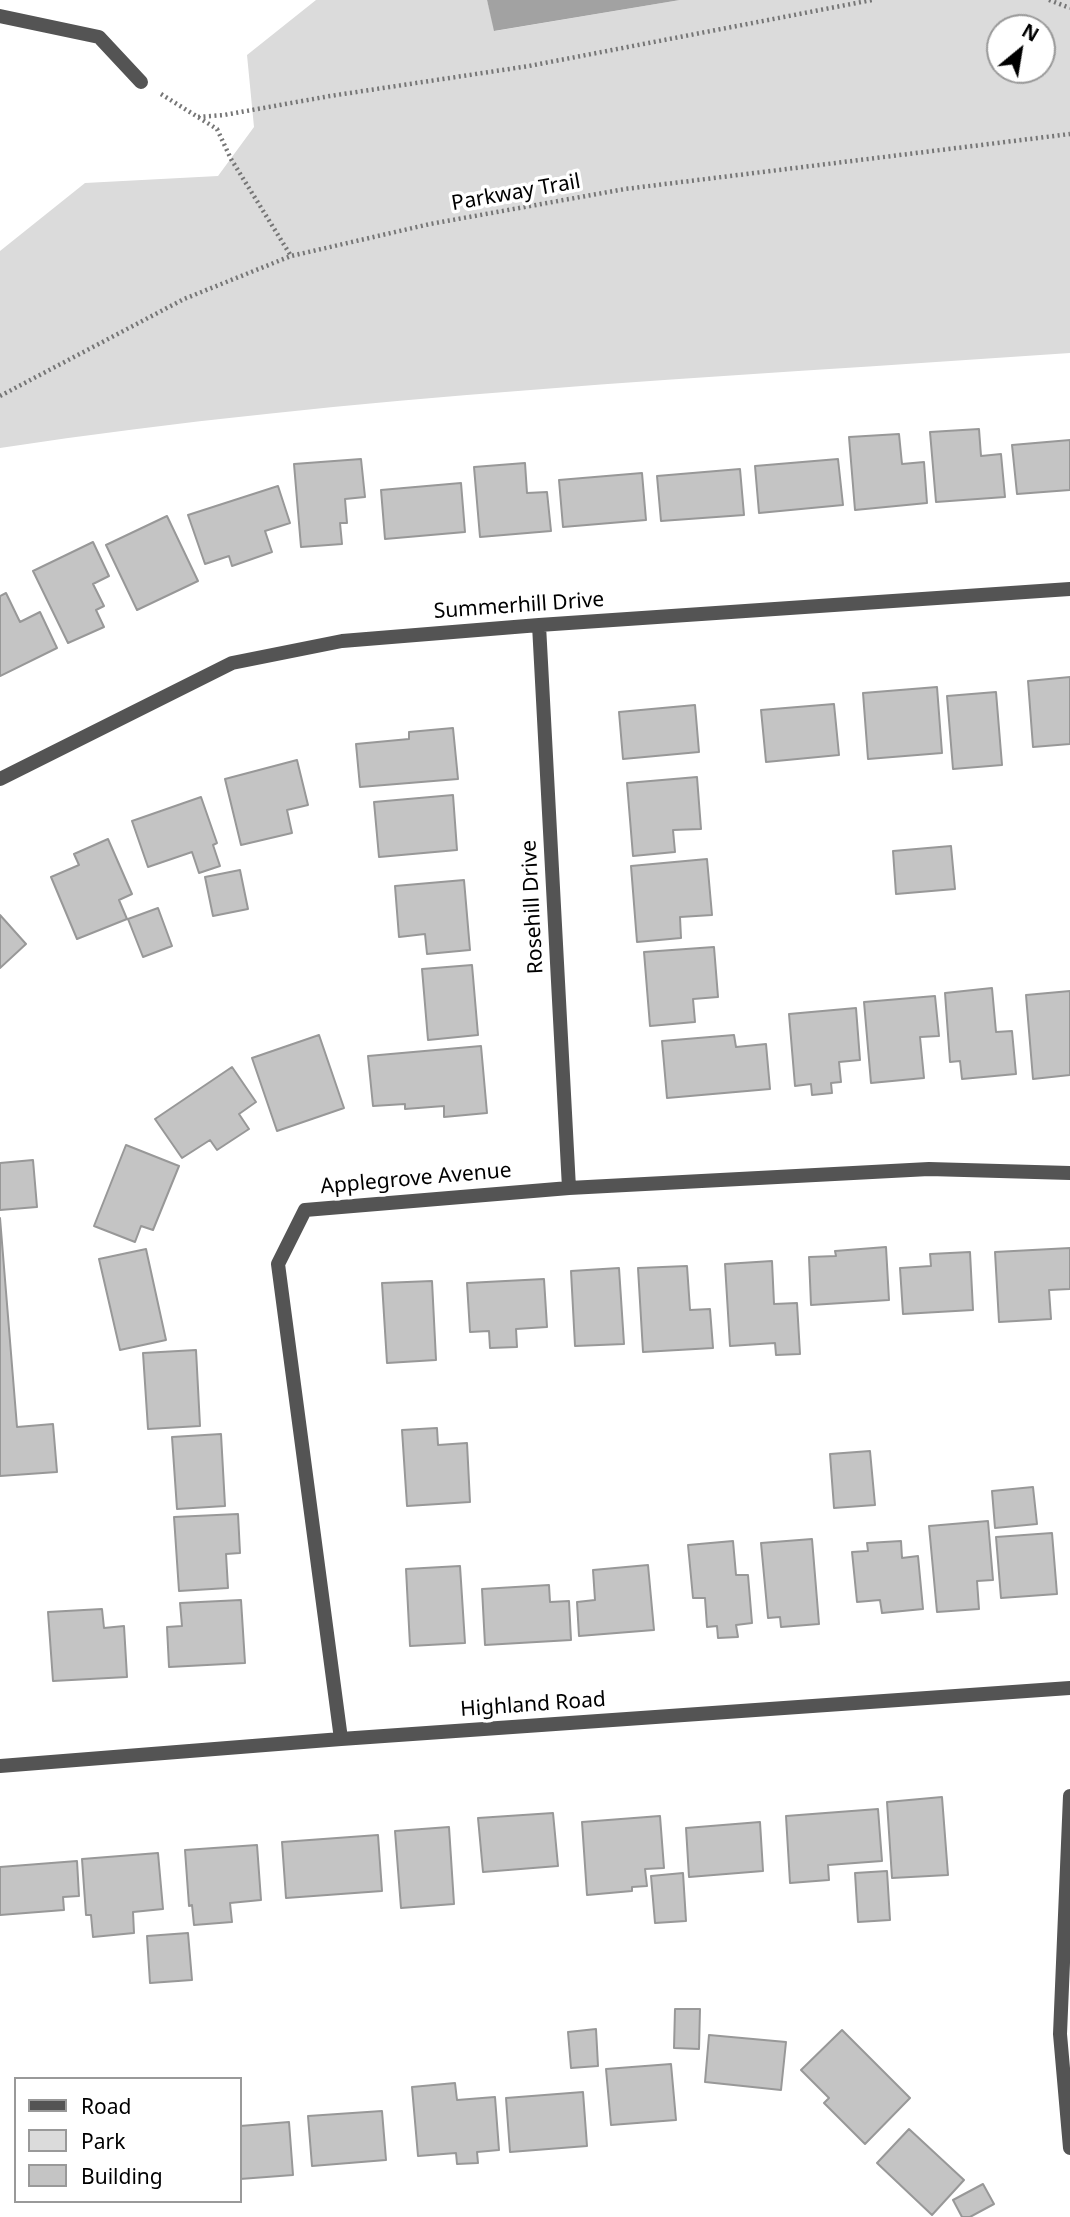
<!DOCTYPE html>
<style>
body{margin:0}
#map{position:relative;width:1070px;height:2217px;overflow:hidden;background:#fff;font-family:"Noto Sans",sans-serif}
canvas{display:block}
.legend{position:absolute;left:14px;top:2077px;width:228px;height:126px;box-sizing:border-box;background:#fff;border:2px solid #999;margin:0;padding:9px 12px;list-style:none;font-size:21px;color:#000}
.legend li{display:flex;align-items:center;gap:14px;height:35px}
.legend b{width:35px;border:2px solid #999}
.north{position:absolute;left:986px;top:14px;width:70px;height:70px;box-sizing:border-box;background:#fff;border:2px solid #999;border-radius:50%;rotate:30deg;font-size:19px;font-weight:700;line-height:28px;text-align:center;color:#000}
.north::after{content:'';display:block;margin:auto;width:24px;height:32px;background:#000;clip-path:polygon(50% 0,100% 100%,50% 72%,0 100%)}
</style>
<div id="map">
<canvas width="1070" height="2217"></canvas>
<ul class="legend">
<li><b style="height:9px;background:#545454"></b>Road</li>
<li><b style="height:19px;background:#dbdbdb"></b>Park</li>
<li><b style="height:19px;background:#c4c4c4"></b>Building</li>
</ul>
<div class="north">N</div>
</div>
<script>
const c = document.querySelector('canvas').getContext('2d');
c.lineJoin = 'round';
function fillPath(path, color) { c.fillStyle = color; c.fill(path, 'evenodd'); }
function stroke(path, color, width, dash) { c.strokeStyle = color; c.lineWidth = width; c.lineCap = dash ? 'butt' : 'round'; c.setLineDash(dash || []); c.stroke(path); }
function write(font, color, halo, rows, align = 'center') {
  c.font = font + ' "Noto Sans",sans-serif'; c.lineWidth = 7; c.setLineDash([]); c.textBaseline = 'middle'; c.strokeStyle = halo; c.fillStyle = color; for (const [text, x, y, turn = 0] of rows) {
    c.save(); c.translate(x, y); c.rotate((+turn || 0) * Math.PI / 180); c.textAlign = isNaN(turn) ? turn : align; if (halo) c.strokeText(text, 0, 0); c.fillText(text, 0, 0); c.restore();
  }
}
const green = new Path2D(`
 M316 0H487L495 31 680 0H1070V353C713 378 354 394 0 448V251L85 183 218 176 254 127 247 55ZM1000 28H1042V70H1000Z`);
const water = new Path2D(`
 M487 0H680L494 31Z`);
const building = new Path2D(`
 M979 429 981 456 1001 454 1005 497 936 502 930 432Z
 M899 434 902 464 924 462 927 503 855 510 849 437Z
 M1070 440V490L1017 494 1012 445Z
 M361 459 365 497 345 499 347 523H340L342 544 301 547 294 464Z
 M838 459 843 505 759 513 755 466Z
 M525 463 527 493 547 492 551 531 480 537 474 467Z
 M740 469 744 515 661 521 657 476Z
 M642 473 646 520 563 527 559 480Z
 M461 483 465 532 385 539 381 490Z
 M278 486 290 523 265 531 272 552 232 566 229 556 205 564 188 515Z
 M167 516 198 581 137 610 106 545Z
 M93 542 109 576 93 584 104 606 96 610 104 627 68 643 33 571Z
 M6 593 20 622 40 612 57 648 0 676V596Z
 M1070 677V744L1033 747 1028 681Z
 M937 687 942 753 868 759 863 693Z
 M996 692 1002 765 953 769 947 696Z
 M834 704 839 755 766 762 761 710Z
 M695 705 699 752 623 759 619 712Z
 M453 728 458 779 360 787 356 744 409 739V732Z
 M297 760 308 805 287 810 292 833 241 845 225 779Z
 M697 777 701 829 673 830 675 852 633 856 627 783Z
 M453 795 457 850 379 857 374 802Z
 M201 797 217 843 213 845 220 866 199 873 192 852 148 867 132 821Z
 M108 839 132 894 119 900 127 919 77 939 51 877 79 865 74 854Z
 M951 846 955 889 896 894 893 851Z
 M707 859 712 915 680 917 681 938 637 942 631 866Z
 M240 870 248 909 213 916 205 877Z
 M464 880 470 950 427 954 425 934 399 937 395 886Z
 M158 908 172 946 143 957 128 919Z
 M0 915 26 944 0 968Z
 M714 947 718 997 693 999 695 1022 650 1026 644 952Z
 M472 965 478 1035 428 1040 422 969Z
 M992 988 996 1032 1012 1031 1016 1074 962 1079 960 1061 950 1062 945 993Z
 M1070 991V1075L1033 1079 1026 995Z
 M935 996 939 1036 920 1037 924 1078 871 1083 864 1002Z
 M856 1008 860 1060 839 1062 841 1082 831 1083 832 1093 812 1095 811 1084 795 1086 789 1014Z
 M319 1035 344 1108 277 1131 252 1058Z
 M734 1035 736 1047 766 1044 770 1089 667 1098 662 1041Z
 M481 1046 487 1113 444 1117V1106L405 1109V1104L373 1106 368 1056Z
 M232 1067 256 1102 239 1114 249 1129 217 1150 210 1140 182 1158 155 1119Z
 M126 1145 179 1166 153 1230 141 1226 135 1242 94 1226Z
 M33 1160 37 1207 0 1210V1163Z
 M0 1218 17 1427 53 1424 57 1472 0 1476Z
 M886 1247 889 1300 811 1305 809 1257 836 1256 835 1251Z
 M1070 1248V1289L1049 1290 1051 1319 999 1322 995 1252Z
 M146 1249 166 1340 120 1350 99 1259Z
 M970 1252 973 1310 903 1314 900 1268 931 1266 930 1254Z
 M772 1261 774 1304 797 1303 800 1354 776 1355 775 1343 730 1346 725 1264Z
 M687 1266 690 1310 710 1309 713 1348 643 1352 638 1268Z
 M619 1268 624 1344 575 1346 571 1271Z
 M544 1279 547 1327 516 1329 517 1347 490 1348 489 1331 470 1332 467 1283Z
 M432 1281 436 1360 387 1363 382 1283Z
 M196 1350 200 1426 148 1429 143 1353Z
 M437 1428 438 1445 467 1443 470 1502 407 1506 402 1430Z
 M221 1434 225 1506 177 1509 172 1437Z
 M870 1451 875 1505 834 1508 830 1454Z
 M1033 1487 1037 1524 995 1528 992 1491Z
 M238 1514 240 1553 226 1554 228 1588 179 1591 174 1517Z
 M988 1521 993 1580 977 1581 979 1609 937 1612 929 1526Z
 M1052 1533 1057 1594 1001 1598 996 1537Z
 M812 1539 819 1624 781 1627 780 1617 768 1618 761 1543Z
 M733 1541 736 1575H748L752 1623 736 1625 738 1637 718 1638 717 1626 707 1627 705 1598H693L688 1545Z
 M901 1541 902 1558 918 1556 923 1609 882 1613 880 1600 857 1602 852 1552 868 1551 867 1543Z
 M648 1565 654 1630 579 1636 577 1602 595 1600 593 1570Z
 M460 1566 465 1643 410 1646 406 1569Z
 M549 1585 550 1602 569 1601 571 1640 485 1645 482 1589Z
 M241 1600 245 1663 169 1667 167 1627 182 1626 180 1603Z
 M102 1609 104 1628 124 1626 127 1677 53 1681 48 1612Z
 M942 1797 948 1875 892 1878 887 1802Z
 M878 1809 882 1861 828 1865 829 1880 790 1883 786 1816Z
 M553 1813 558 1866 483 1872 478 1818Z
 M660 1816 664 1868 645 1869 647 1886 632 1887V1891L587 1895 582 1822Z
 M760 1822 763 1871 689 1877 686 1828Z
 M449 1827 454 1904 401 1908 395 1831Z
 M378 1835 382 1891 286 1898 282 1842Z
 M257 1845 261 1900 230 1903 232 1922 194 1925 192 1905 189 1906 185 1850Z
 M158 1853 163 1909 133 1912 134 1933 93 1937 91 1915H86L82 1859Z
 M77 1861 79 1896 63 1897 64 1910 0 1915V1867Z
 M887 1871 890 1920 858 1922 855 1873Z
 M683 1873 686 1921 655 1923 651 1876Z
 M188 1933 192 1980 150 1983 147 1936Z
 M675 2009H700L699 2049 674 2048Z
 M596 2029 598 2066 571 2068 568 2032Z
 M842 2030 910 2098 865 2144 824 2103 829 2098 801 2070Z
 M709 2035 786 2042 781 2090 705 2082Z
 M671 2064 676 2120 611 2125 606 2069Z
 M455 2083 457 2100 495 2097 499 2150 477 2152 478 2163 457 2164 456 2153 418 2156 412 2087Z
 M583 2092 587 2146 510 2152 506 2098Z
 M382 2111 386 2160 312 2166 308 2116Z
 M289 2122 293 2175 240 2179V2126Z
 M909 2129 964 2180 932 2215 877 2163Z
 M983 2184 994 2204 970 2217H962L953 2200Z`);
const path = new Path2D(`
 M1049 0 1070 8
 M161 94 217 129 231 159 291 256
 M198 117 224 115 330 96 529 66 872 0
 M0 396 184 299 291 256 430 224 625 189 1070 134`);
const lane = new Path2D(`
 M1070 1796 1060 2034 1070 2148`);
const street = new Path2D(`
 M0 16 99 37 141 82
 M539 625 569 1188
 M0 779 232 663 342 641 539 625 1070 589
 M341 1739 278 1264 305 1210 569 1188 929 1169 1070 1173
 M0 1766 341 1739 1070 1688`);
const streetNames = [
 ["Parkway Trail",516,193,-10],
 ["Summerhill Drive",519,606,-4],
 ["Rosehill Drive",533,907,-93],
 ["Applegrove Avenue",416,1179,-5],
 ["Highland Road",533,1705,-4]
];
fillPath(green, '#dbdbdb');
fillPath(water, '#a2a2a2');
fillPath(building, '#c4c4c4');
stroke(building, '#989898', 2);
stroke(path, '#767676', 4.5, [2, 3.5]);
stroke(lane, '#545454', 14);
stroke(street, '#545454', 14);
write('21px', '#000', '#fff', streetNames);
</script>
